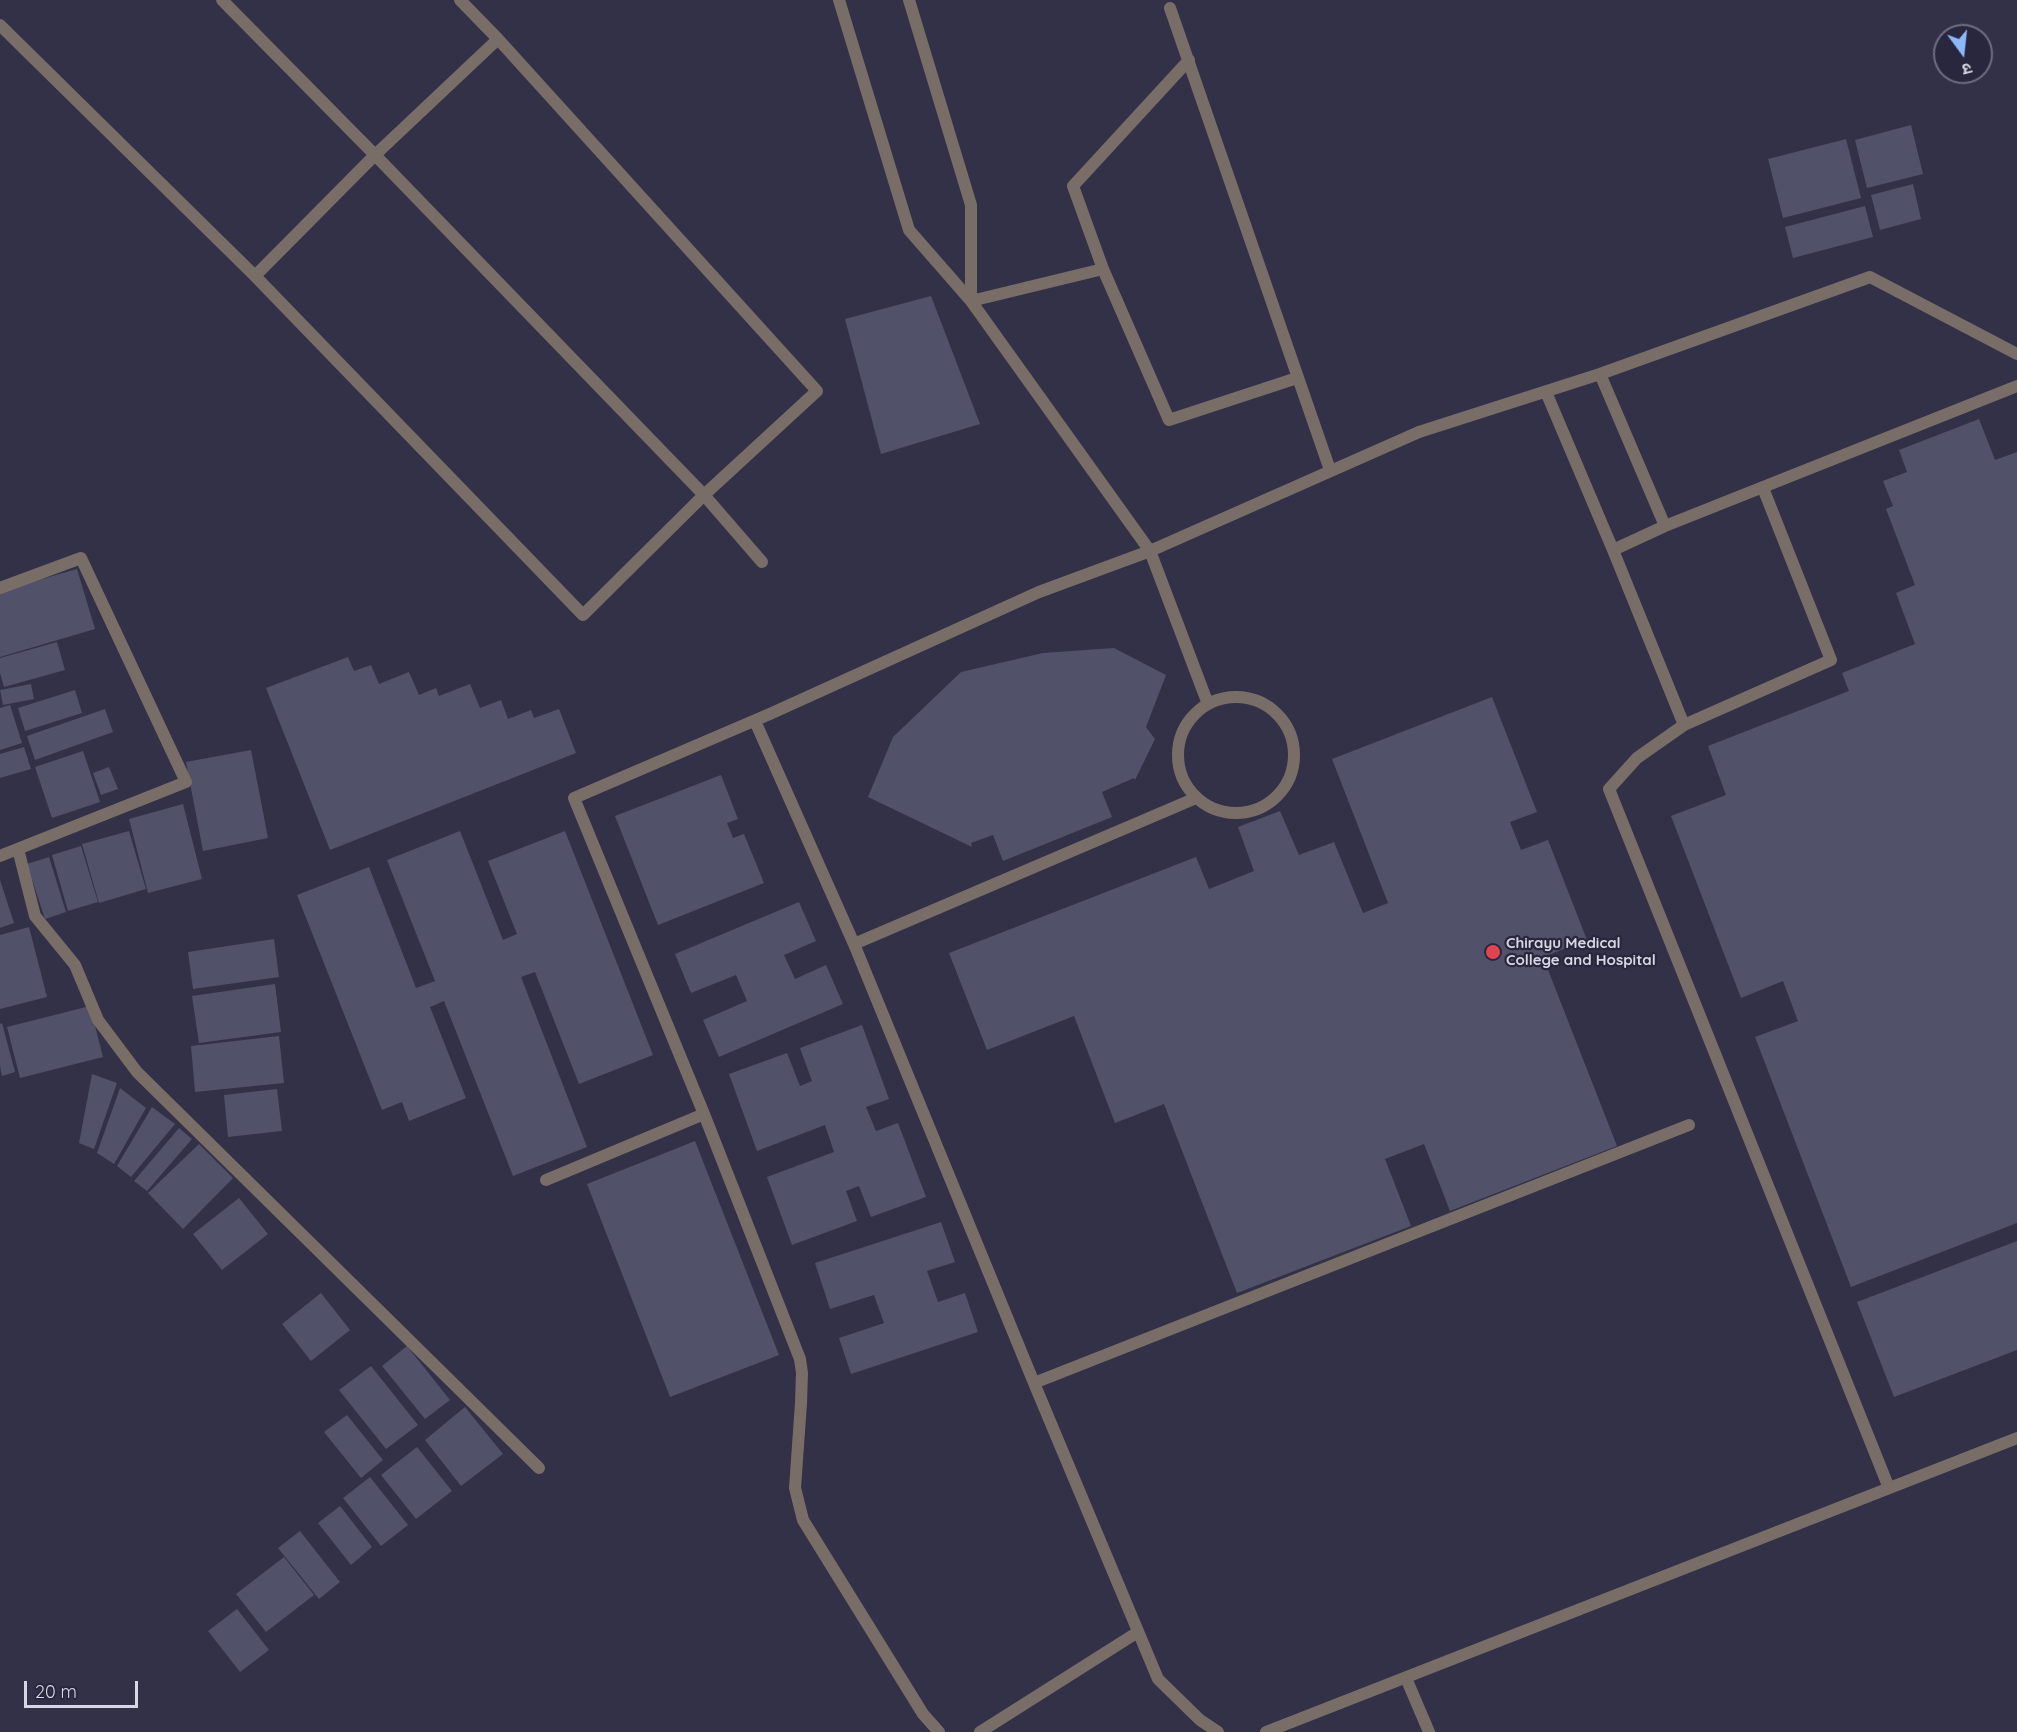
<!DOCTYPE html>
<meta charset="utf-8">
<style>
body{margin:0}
#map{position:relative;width:2017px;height:1732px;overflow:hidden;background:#323148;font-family:Quicksand,"Noto Sans Devanagari",sans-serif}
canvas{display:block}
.north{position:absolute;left:1933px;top:24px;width:60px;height:60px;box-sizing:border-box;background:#28273d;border:2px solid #6e6d80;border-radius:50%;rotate:165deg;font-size:16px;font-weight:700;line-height:24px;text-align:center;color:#d6d7e5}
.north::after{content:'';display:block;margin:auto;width:21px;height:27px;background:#8db9fc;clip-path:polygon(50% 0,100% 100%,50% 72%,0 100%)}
.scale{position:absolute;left:24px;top:1681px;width:114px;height:27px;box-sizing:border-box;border:3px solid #d6d7e5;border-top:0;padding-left:8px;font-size:18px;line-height:21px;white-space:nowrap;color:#d6d7e5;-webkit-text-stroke:4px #28273d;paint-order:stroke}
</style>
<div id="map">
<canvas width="2017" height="1732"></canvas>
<div class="north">उ</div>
<div class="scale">20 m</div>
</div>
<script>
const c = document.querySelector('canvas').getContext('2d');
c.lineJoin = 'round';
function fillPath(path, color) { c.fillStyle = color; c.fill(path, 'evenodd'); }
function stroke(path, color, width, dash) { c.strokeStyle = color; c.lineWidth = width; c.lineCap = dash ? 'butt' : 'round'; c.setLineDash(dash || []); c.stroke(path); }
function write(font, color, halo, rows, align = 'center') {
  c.font = font + ' Quicksand,sans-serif'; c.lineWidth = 4.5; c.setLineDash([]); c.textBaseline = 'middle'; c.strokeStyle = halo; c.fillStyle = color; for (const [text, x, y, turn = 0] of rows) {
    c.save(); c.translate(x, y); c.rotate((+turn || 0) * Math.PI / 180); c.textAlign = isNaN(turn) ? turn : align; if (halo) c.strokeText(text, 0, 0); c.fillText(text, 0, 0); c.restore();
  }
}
const building = new Path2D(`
 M1911 125 1923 174 1867 188 1855 140Z
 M1846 139 1861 198 1783 218 1768 159Z
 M1913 184 1921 219 1880 230 1871 195Z
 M1865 206 1873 237 1793 258 1785 227Z
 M931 296 980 424 881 454 845 319Z
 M1979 419 1995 460 2017 452V1223L1851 1287 1755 1037 1798 1021 1783 981 1741 998 1671 816 1726 795 1708 746 1849 691 1842 673 1915 644 1896 593 1915 585 1886 509 1893 506 1883 481 1907 472 1899 450Z
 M77 569 95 629 0 657V591Z
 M57 642 65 670 4 687 0 673V658Z
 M1114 648 1166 675 1146 727 1155 739 1135 780 1134 778 1102 792 1112 817 1003 861 993 835 971 843 972 847 868 797 893 737 961 672 1043 653Z
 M348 657 354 671 371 665 379 684 409 672 419 695 436 688 439 696 470 684 480 708 501 700 508 719 531 710 534 718 559 709 576 753 330 850 266 688Z
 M31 684 34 699 3 705 0 690Z
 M75 690 82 713 25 731 18 708Z
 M1492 697 1537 812 1510 822 1521 850 1548 840 1587 940 1543 957 1617 1146 1450 1211 1424 1144 1385 1159 1411 1226 1237 1293 1164 1104 1115 1123 1074 1016 987 1050 949 953 1196 857 1209 889 1254 871 1238 827 1280 811 1299 855 1334 842 1363 913 1388 903 1332 759Z
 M10 705 22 743 0 750V708Z
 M105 709 113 732 35 760 27 736Z
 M24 747 31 769 0 778V754Z
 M251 750 268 838 203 851 186 762Z
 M83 751 100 802 52 818 35 767Z
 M109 767 118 789 101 795 93 773Z
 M721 775 738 819 727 823 733 838 744 834 764 883 658 925 615 816Z
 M183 804 202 879 148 893 129 819Z
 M129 831 146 889 99 903 82 844Z
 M460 831 503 940 517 934 488 861 565 831 653 1055 579 1084 535 972 521 977 587 1147 513 1176 444 1001 430 1007 466 1098 409 1121 402 1102 382 1110 297 895 369 867 416 988 435 981 387 860Z
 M81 846 98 902 68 911 52 855Z
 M49 857 66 912 45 919 27 864Z
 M0 880 14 923 0 928Z
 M799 902 816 941 784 955 795 979 826 965 843 1004 719 1057 703 1020 747 1001 736 975 691 993 675 954Z
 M29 927 47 997 0 1009V935Z
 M274 939 279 977 193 989 188 952Z
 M275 984 281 1032 199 1043 192 996Z
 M90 1006 103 1057 20 1078 7 1027Z
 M2 1023 15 1072 2 1076 0 1066V1024Z
 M862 1025 889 1099 866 1107 876 1131 898 1123 926 1197 871 1217 859 1186 846 1191 857 1221 792 1245 767 1177 834 1152 825 1125 757 1151 729 1074 787 1053 800 1086 812 1081 800 1048Z
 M279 1036 284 1083 195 1092 191 1046Z
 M92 1074 117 1083 94 1149 79 1143Z
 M120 1088 146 1108 114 1164 97 1153Z
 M277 1089 282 1131 228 1137 224 1095Z
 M152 1107 175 1124 131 1177 117 1166Z
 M179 1128 192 1139 147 1191 134 1181Z
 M695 1141 779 1355 670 1397 587 1184Z
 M199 1144 233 1178 183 1229 148 1193Z
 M239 1198 268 1234 222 1270 193 1234Z
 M941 1222 955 1262 927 1271 938 1302 965 1293 978 1332 851 1374 839 1338 884 1323 874 1295 830 1309 815 1263Z
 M2017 1241V1350L1894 1397 1857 1302Z
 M321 1293 350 1330 311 1361 282 1324Z
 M407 1346 450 1400 425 1419 382 1366Z
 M371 1366 418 1425 386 1449 339 1390Z
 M465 1407 503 1454 461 1486 425 1440Z
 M347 1415 383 1460 361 1478 324 1432Z
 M417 1447 452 1491 416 1519 381 1475Z
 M370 1477 408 1525 381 1546 343 1498Z
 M340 1506 372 1547 351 1565 318 1523Z
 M300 1531 340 1582 319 1599 278 1548Z
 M284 1557 314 1595 266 1632 236 1594Z
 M237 1609 269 1650 240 1672 208 1631Z`);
const service = new Path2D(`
 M1406 1678 1429 1732`);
const minor = new Path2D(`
 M222 0 375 155 704 495 762 562
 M839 0 909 230 971 301 1150 551 1208 704
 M909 0 971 205V301
 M1170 8 1330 470
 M0 25 255 276 583 615 704 495 817 391 498 39 460 0
 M1189 60 1073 186 1103 269 1169 420 1297 378
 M255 276 375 155 498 39
 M971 301 1103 269
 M1600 374 1665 526
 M1546 392 1613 550 1684 725 1831 660 1763 488
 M1613 550 1665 526 2017 386
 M0 588 81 558 186 782 0 856
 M1178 755a58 58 0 1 1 116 0a58 58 0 1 1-116 0Z
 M755 721 854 944 1034 1383 1158 1679 1200 1720 1218 1732
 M1684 725 1637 758 1609 789 1889 1488
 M18 849 35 916 75 965 98 1020 137 1072 539 1468
 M854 944 1196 798
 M546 1180 704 1114
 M1034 1383 1689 1125
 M939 1732 923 1714 803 1520 795 1488 801 1403 802 1373 800 1359 704 1114 574 798 772 713 1039 592 1150 551 1419 432 1600 374 1870 277 2017 354
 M980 1732 1138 1632
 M1266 1732 2017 1438`);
const markers = [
 [1493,952,8,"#e0444e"]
];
const poiNames = [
 ["Chirayu Medical",1506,943],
 ["College and Hospital",1506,960]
];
fillPath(building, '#52516a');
stroke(service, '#796e67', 12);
stroke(minor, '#796e67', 12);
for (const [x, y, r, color] of markers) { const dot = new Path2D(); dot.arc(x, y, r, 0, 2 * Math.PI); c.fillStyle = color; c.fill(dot); stroke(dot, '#28273d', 2); }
write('bold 15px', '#d6d7e5', '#28273d', poiNames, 'left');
</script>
